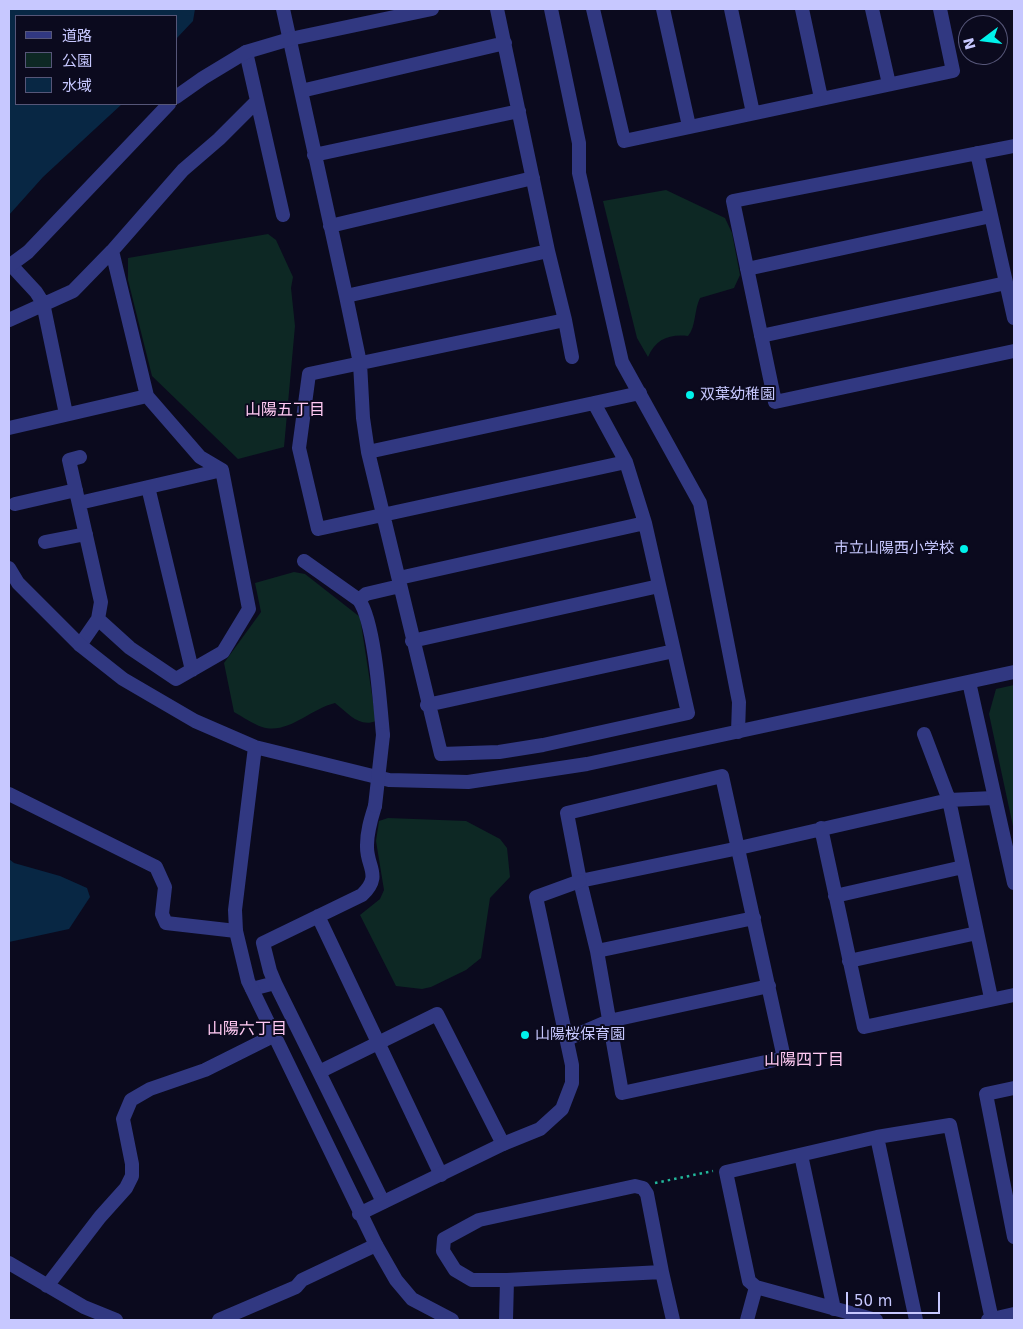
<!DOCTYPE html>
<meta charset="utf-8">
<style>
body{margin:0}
#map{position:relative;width:1023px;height:1329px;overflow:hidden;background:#0b0a1e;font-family:"DejaVu Sans","Noto Sans JP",sans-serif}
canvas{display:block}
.frame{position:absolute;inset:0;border:10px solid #c7c8ff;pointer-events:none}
.legend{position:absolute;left:15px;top:15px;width:162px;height:90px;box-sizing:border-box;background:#0b0a1e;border:1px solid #565678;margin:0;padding:6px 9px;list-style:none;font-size:15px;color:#c7c8ff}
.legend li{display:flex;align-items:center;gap:10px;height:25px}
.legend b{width:25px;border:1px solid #565678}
.north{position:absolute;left:958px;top:15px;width:50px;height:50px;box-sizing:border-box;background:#0b0a1e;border:1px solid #565678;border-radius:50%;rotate:255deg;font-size:14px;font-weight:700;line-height:20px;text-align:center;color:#c7c8ff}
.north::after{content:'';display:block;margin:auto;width:18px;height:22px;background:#00f2eb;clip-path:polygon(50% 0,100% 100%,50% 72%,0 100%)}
.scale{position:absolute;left:846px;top:1292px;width:94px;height:22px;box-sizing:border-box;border:2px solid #c7c8ff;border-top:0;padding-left:6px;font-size:15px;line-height:18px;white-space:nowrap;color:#c7c8ff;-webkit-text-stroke:4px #0b0a1e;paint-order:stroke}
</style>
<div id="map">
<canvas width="1023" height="1329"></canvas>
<div class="frame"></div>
<ul class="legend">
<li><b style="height:6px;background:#313881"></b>道路</li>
<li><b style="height:14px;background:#0d2824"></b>公園</li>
<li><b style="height:14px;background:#082744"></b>水域</li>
</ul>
<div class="north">N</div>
<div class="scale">50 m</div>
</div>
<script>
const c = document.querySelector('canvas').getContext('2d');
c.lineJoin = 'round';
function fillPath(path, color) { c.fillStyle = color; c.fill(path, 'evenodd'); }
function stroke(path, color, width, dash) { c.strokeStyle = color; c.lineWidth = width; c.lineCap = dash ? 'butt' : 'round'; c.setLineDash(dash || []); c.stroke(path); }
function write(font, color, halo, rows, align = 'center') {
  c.font = font + ' "DejaVu Sans","Noto Sans JP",sans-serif'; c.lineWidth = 4; c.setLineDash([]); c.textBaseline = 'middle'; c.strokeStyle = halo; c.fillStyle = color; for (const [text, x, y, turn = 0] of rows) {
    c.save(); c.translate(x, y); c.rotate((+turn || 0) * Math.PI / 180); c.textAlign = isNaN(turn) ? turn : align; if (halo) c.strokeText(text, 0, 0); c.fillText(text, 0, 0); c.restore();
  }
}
const green = new Path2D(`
 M666 190 725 218 732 233 740 275 734 288 700 298C694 310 696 327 688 336 669 334 656 339 648 357L637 338 603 201Z
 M268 234 276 240 293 277 291 288 295 326 284 447 238 459 152 376 128 280V258Z
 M294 572 305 574 360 617 376 721C359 728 348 713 335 703 310 709 288 735 262 727 253 724 243 717 234 712L224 663 261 612 255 583Z
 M1014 685V831L989 714 996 689Z
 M388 818 466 821 500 839 507 848 510 877 490 898 481 958 466 970 431 987 422 989 396 986 360 915 380 899 384 890 376 841 379 821Z`);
const water = new Path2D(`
 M9 9H195L193 21 176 39V16H16V104H122L43 177 9 215Z
 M9 859 14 863 60 876 87 888 90 897 69 929 9 942Z`);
const path = new Path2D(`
 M655 1183 713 1171`);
const minor = new Path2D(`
 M283 9 346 296 548 251 497 9
 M551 9 579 143V173L622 362 700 503 739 702 738 732
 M593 9 624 141 953 71 940 9
 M663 9 689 126
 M731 9 753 113
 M802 9 821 98
 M872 9 889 84
 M246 52 283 215
 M301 91 505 43
 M1014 146 733 201 775 402 1014 351
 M977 153 1014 318
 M314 155 519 111
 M330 226 533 178
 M548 251 565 320 309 374 299 448 318 529 626 462
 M11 265 36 292 43 303 66 414
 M747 269 991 216
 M346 296 360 363 363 418 368 452
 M9 320 73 291 112 251 183 170 219 139 257 101
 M565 320 572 357
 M761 336 1006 283
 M594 403 626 462 645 523 688 713 543 745 499 752 441 754 368 452 640 393
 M9 428 147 396
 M80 457 69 460 101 602 98 619 80 645
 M148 487 192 670
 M79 503 222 470
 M15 504 76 490
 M45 542 86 534
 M304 561 359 600C375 623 380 704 383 735
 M399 578 645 523
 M359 600 366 594 400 586
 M98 619 130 648 176 679 223 652 249 609 222 470 200 457 147 396 112 251
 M412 641 659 586
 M427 705 674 651
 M924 734 949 800 991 998
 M722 776 784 1058 622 1093 597 951 580 881 567 813Z
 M9 794 156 867 165 887 162 914 166 923 236 931
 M821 828 864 1027 1014 995
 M580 881 739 848 949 800 994 798
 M835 896 963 867
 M318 916 441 1175
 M597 951 754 918
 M849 961 977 933
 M275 983 319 1072 437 1014 503 1144
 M252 989 275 983 270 971 263 943 362 895C383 875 366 867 367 845 367 831 371 819 375 806
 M567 1039 609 1021 769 986
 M319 1072 383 1202
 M1014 1088 986 1094 1014 1237
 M877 1137 916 1320
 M801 1155 834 1309
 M635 1186 643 1188 647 1194 662 1272 507 1280H472L455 1270 443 1251 444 1239 479 1220Z
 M9 1263 84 1307 116 1320
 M662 1272 673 1320
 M47 1286 100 1217 126 1188 132 1176V1164L123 1119 131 1100 150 1089 205 1070 273 1036
 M219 1320 296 1287 302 1280 376 1245
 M506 1320 507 1280
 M747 1320 756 1287
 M876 1320 756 1287 749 1281 726 1172 877 1137 950 1125 992 1320
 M988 1320 1014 1314`);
const tertiary = new Path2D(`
 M176 97 203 78 246 52 290 39 432 9
 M9 266 28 252 169 104
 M9 568 18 583 80 645 123 679 195 721 255 747 389 780 468 782 587 764 1014 672
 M969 682 1014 883
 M255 747 235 910 236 931 248 981 376 1245 396 1280 412 1299 452 1320
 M359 1214 503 1144 540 1129 562 1109 572 1083V1065L536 897 580 881`);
const minorBridge = new Path2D(`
 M375 806 383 735`);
const markers = [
 [690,395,5,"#00f2eb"],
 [964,549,5,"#00f2eb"],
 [525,1035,5,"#00f2eb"]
];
const poiNames = [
 ["双葉幼稚園",700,395],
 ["市立山陽西小学校",954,549,"right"],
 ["山陽桜保育園",535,1035]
];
const neighbourhoodNames = [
 ["山陽五丁目",285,411],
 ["山陽六丁目",247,1030],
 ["山陽四丁目",804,1061]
];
fillPath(green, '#0d2824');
fillPath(water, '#082744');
stroke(path, '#22b89b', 2.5, [2.5, 4]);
stroke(minor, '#313881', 14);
stroke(tertiary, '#313881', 14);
stroke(minorBridge, '#313881', 14);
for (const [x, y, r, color] of markers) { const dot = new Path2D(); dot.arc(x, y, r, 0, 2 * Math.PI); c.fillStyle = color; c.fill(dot); stroke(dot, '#0b0a1e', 2); }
write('15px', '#c7c8ff', '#0b0a1e', poiNames, 'left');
write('16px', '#ffc9f2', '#0b0a1e', neighbourhoodNames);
</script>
